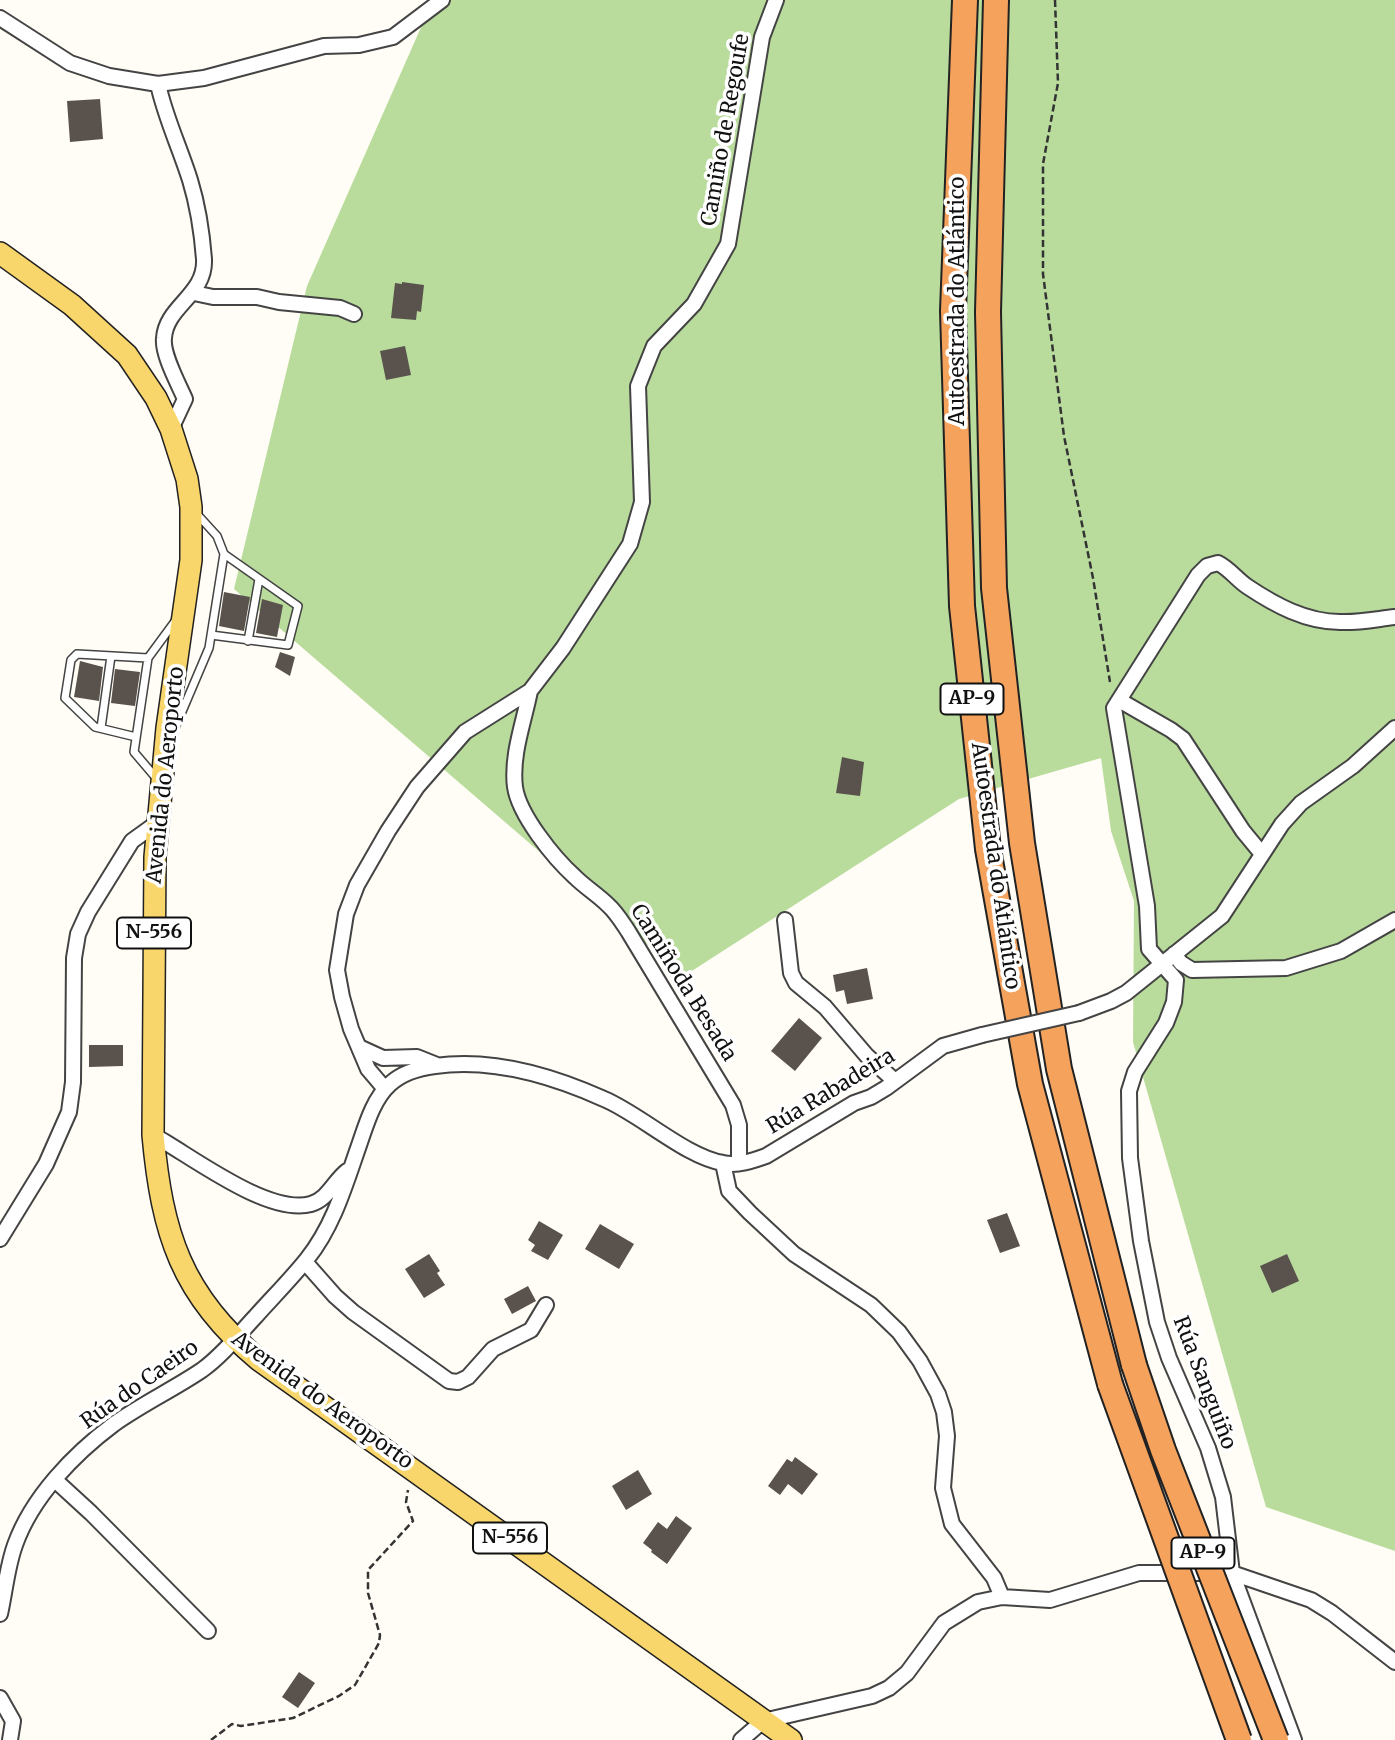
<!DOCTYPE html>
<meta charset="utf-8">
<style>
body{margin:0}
canvas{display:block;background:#fffdf5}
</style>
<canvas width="1395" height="1740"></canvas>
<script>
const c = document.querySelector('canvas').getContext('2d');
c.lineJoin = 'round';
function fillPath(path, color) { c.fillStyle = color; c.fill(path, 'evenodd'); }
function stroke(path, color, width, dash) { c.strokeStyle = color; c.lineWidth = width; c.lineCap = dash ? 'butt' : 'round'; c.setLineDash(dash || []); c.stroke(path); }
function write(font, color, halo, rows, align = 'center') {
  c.font = font + ' Merriweather,serif'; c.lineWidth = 7; c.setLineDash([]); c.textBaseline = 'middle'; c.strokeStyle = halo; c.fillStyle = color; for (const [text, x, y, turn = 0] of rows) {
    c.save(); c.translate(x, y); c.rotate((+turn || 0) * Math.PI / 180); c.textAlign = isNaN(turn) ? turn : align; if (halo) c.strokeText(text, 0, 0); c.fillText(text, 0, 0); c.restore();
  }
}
const forest = new Path2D(`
 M433 0H1395V1551L1266 1507 1133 1042 1134 901 1111 831 1101 758 959 799 684 976 234 589 307 286Z`);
const building = new Path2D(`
 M100 99 103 139 70 142 67 101Z
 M402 282 424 285 421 312 417 311 416 320 391 318 395 283 402 284Z
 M405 346 411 375 386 380 380 351Z
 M224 592 250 597 244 631 219 626Z
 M262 599 283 605 277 637 256 633Z
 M280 652 295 657 290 676 275 667Z
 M80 661 103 667 99 701 74 697Z
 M115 669 140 672 135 706 111 703Z
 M842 757 864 762 860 796 836 793Z
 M867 968 873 999 847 1004 844 990 836 992 833 975Z
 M799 1018 822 1038 795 1071 771 1051Z
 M89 1045H123V1066L89 1067Z
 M1007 1213 1020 1246 1000 1253 987 1220Z
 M539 1221 563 1235 548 1260 531 1251 535 1245 528 1240Z
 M600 1224 634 1244 619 1269 585 1249Z
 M429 1254 440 1271 437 1273 445 1285 424 1298 405 1269Z
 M1287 1254 1299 1281 1272 1293 1260 1266Z
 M528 1286 536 1301 512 1314 504 1299Z
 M795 1457 818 1474 802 1495 788 1484 780 1495 768 1486 787 1459 792 1462Z
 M638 1470 652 1494 626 1510 612 1486Z
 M676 1516 692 1528 667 1564 651 1552 652 1550 643 1543 658 1522 667 1529Z
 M299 1672 315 1683 298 1708 282 1697Z`);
const path = new Path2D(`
 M1055 0 1058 83 1043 164V274L1064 436 1093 578 1110 682
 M211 1740 232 1724 241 1726 293 1718 339 1696 355 1685 379 1643 380 1635 368 1593V1570L413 1521 406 1502 408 1490`);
const lane = new Path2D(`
 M211 635 288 645 298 606 224 554
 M248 641 259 579
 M101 728 111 656
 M175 728 209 648 224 554 217 536 196 513
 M136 737 95 727 65 698 71 660 77 654 148 658
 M157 779 134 752 148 658 176 620`);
const street = new Path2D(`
 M0 18 70 63 109 76 158 84 204 78 324 46 359 45 393 37 442 0
 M158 84C165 117 180 148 190 180 198 206 202 233 204 259 206 295 166 306 164 338 162 354 178 383 185 399L171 429
 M194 293 213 297H257L279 302 340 308 354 314
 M530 691C524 722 511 755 515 787 519 815 554 858 575 877 585 887 598 895 608 905 616 912 622 922 628 931L733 1105 739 1125V1163
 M1119 700 1171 730 1183 739 1243 831 1262 854
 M785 920 791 973 796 983 825 1007 867 1056 895 1081
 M1174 954 1181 963 1192 970 1286 968 1341 951 1395 920
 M1079 1013 1111 1001 1126 993 1222 916 1282 824 1301 803 1353 766 1395 728
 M359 1047 383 1058 417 1057 437 1065
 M385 1089 368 1069 351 1029 342 997 337 970 346 914 357 885 388 831 417 787 465 732 530 691 563 648 630 544 642 502 638 386 654 346 694 304 728 244 762 37 776 0
 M153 1135C190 1155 268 1216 311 1204 328 1199 334 1181 347 1171
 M723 1163 729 1191 750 1213 794 1254 871 1305 899 1332 920 1361 938 1394 944 1412 947 1436 943 1488 952 1524 994 1578 1002 1597
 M0 1239 46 1164 69 1112 73 1082 74 958 78 934 88 912 132 841 157 823
 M305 1262 335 1296 353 1312 449 1381 458 1382 468 1377 493 1349 531 1330 546 1305
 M55 1480 91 1513 208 1631
 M0 1614C5 1592 7 1567 15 1545 32 1497 74 1454 114 1424 142 1404 174 1389 202 1370 223 1355 239 1334 256 1316 273 1297 291 1279 307 1259 332 1228 344 1189 357 1151 365 1129 372 1100 390 1084 403 1072 419 1068 435 1066 491 1058 553 1076 604 1099 640 1114 686 1157 723 1163 738 1166 752 1161 766 1156L854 1103 871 1097 886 1088 943 1046 982 1035
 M0 1698 13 1721 10 1740
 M741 1740 763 1721 872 1696 889 1688 907 1673 944 1623 978 1602 1002 1597 1050 1600 1139 1573H1232L1311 1600 1332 1613 1395 1662
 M1294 1740 1232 1573 1223 1497 1208 1448 1169 1358 1157 1322 1141 1241 1130 1158 1129 1091 1135 1072 1166 1023 1174 1002 1176 980 1149 949 1147 906 1114 708 1198 575 1207 566 1218 563C1230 569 1237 580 1248 587 1275 605 1306 622 1340 622 1358 623 1377 619 1395 617`);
const primary = new Path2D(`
 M0 253 72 305 127 355 156 398 171 429 187 479 191 507V560L167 728 155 857 153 1135C162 1233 181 1295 259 1360L791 1740`);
const highway = new Path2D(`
 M965 0 953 311 962 606 988 849 1030 1084 1110 1384
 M996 0 988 312 994 588 1022 843 1059 1069 1134 1365`);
const streetBridge = new Path2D(`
 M982 1035 1079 1013`);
const highwayBridge = new Path2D(`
 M1134 1365 1163 1450 1276 1740
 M1110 1384 1239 1740`);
const shields = [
 [972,699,63],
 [154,933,74],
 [510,1538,74],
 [1203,1553,63]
];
const shieldNames = [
 ["AP-9",972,699],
 ["N-556",154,933],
 ["N-556",510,1538],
 ["AP-9",1203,1553]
];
const streetNames = [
 ["Camiño de Regoufe",726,130,-80],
 ["Autoestrada do Atlántico",958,301,-90],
 ["Avenida do Aeroporto",166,775,-84],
 ["Autoestrada do Atlántico",995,866,82],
 ["Camiñoda Besada",683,983,58],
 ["Rúa Rabadeira",831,1092,-31],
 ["Rúa Sanguiño",1204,1383,69],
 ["Rúa do Caeiro",140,1385,-35],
 ["Avenida do Aeroporto",322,1401,36]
];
fillPath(forest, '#b9dc9c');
fillPath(building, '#5a524d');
stroke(lane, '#444', 10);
stroke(street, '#444', 18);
stroke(primary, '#222', 24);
stroke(highway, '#222', 28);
stroke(path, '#333', 2.5, [7, 3.5]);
stroke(lane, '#fff', 7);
stroke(street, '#fff', 14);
stroke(primary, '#f9d66b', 21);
stroke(highway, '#f5a25d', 24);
stroke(streetBridge, '#444', 18, []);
stroke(highwayBridge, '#222', 28, []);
stroke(streetBridge, '#fff', 14);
stroke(highwayBridge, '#f5a25d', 24);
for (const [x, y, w] of shields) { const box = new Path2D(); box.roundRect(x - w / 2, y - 15.5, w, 31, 5); c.fillStyle = '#fff'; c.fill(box); stroke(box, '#111', 2); }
write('bold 19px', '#111', null, shieldNames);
write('21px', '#111', '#fff', streetNames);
</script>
